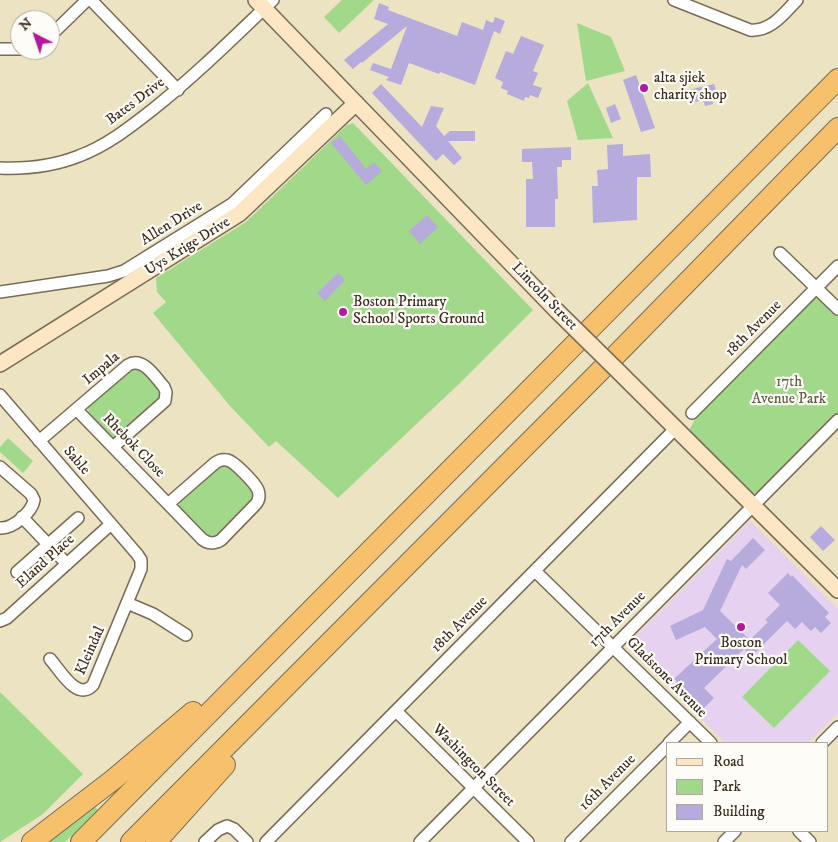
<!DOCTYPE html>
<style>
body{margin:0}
#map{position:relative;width:838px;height:842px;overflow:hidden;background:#ece3c2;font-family:"IM FELL DW Pica",serif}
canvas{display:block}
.legend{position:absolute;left:666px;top:742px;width:162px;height:90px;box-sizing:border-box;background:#fdfcf7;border:1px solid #afa8a0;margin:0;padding:6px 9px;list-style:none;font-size:15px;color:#3b2a1e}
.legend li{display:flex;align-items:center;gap:10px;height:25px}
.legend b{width:25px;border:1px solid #afa8a0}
.north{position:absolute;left:10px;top:10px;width:50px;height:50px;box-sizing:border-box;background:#fdfcf7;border:1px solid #afa8a0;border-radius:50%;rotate:319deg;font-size:14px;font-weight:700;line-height:20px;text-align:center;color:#3b2a1e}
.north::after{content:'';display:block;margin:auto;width:18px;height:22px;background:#b5179e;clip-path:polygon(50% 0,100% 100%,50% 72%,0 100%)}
</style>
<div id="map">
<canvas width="838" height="842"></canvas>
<ul class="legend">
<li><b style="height:6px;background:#fce6c4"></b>Road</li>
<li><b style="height:14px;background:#a1d889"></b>Park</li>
<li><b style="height:14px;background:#b6abdc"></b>Building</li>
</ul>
<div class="north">N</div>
</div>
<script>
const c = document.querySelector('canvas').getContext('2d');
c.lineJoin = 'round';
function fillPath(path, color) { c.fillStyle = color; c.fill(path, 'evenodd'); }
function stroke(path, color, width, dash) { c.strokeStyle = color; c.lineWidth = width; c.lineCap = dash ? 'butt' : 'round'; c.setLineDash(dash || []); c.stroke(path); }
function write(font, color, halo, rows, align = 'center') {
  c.font = font + ' "IM FELL DW Pica",serif'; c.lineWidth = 4.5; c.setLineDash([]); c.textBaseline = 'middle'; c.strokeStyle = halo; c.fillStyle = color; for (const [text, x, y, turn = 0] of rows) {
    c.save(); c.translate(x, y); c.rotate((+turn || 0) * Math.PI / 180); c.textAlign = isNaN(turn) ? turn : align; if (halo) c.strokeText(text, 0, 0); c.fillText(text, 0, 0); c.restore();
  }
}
const built = new Path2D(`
 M750 521 838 609V713L808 743H725L627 645Z`);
const green = new Path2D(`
 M342 0H374L339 33 324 17Z
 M577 23 611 37 625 71 586 81Z
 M588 83 613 138 578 140 567 101Z
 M353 123 533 310 461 382 338 498 276 441 269 447 230 406 153 313 166 302 157 292 156 278 246 222 347 125Z
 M814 298 820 299 838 317V413L759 493H752L689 431 696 417Z
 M140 367 160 389 162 398 116 438 110 437 89 416 88 406 131 368Z
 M8 438 33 461 23 473 0 452V447Z
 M223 464 229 465 254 491V500L218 538 210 539 179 508 180 500Z
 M798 640 830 671 774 728 742 697Z
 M0 692 83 774 43 814 0 842Z
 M94 806 98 810 65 842H48Z`);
const building = new Path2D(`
 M379 3 389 7 388 10 457 36 462 22 483 30 486 20 493 23 495 17 505 21 500 34 494 31 475 85 440 72 439 74 409 63 401 85 386 80 389 77 370 70 373 63 391 69 407 26 362 63 361 62 353 69 344 60 388 24 374 19Z
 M521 36 544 45 533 71 538 73 533 85 542 88 538 98 530 95 529 98 525 97 524 101 507 94 508 91 501 88 503 82 495 78 506 51 513 54Z
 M636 75 655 128 641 132 623 80Z
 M381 84 422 127 431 106 444 108 436 126 444 136 450 131H475V141H448L462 158 454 165 443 154 436 161 372 93Z
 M714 84 718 96 712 98 713 104 705 106 703 100 691 103 688 90Z
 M615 104 621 119 611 123 606 108Z
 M340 136 366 169 374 162 382 171 366 185 331 143Z
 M623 144V156L650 154 651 177H637V220L593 223 592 186H598L597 170 608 169 607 145Z
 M571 147V160H562V167H557L558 199H555V227H526V179H533L532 162H522V149Z
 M427 215 438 227 420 244 409 231Z
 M338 273 345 280 325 301 317 293Z
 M821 526 835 540 823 551 810 537Z
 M753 538 765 550 746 569 742 565 720 611 750 640 768 622 765 620 780 605 768 593 788 573 791 577 792 575 829 613 825 617 831 623 821 633 815 627 811 631 802 622 795 629 787 621 752 656 744 649 704 688 714 698 704 708 674 679 717 639 705 627 676 640 670 626 703 610 727 559 731 561Z`);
const street = new Path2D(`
 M91 0 178 90
 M674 0 750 30C771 32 784 13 797 0
 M50 36 87 0
 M0 49H20
 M0 168C27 169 54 166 79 156 106 146 129 128 152 110 195 76 234 37 273 0
 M780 253 838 309
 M0 292 108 276 124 271 232 204 326 114
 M0 395 137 554 141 560V569L93 685C77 702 60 670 50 659
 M77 410 202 539C208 544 215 544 221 540L255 505C259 501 260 496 258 490 255 483 234 461 227 460 222 459 219 460 215 463L168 504
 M692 413 838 266
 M39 441 128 365C143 356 155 377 164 387L166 392 165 401 113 447
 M0 467 31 494 34 500C32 512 13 529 0 528
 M22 517 67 564
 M535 571 711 743
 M17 572 78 518
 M127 603 153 614 186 635
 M0 621 7 618 111 524
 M396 711 528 842
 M669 743 690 722
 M822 743 838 727
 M799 831 810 842
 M205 842 218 830 227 826 234 829 247 842
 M266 842 676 428
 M420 842 838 420
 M571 842 667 746
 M724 842 735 831`);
const secondary = new Path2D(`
 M256 0 557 311
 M0 364 239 214 356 103
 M619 372 838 590`);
const highway = new Path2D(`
 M32 842 114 779 193 712
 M81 842 838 79
 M131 842 615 356 838 128
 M156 842 225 765`);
const secondaryBridge = new Path2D(`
 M557 311 619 372`);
const markers = [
 [644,88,5,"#b5179e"],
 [343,312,5,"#b5179e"],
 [741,627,5,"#b5179e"]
];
const poiNames = [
 ["alta sjiek",654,79],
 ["charity shop",654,96],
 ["Boston Primary",353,303],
 ["School Sports Ground",353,320],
 ["Boston",741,644,"center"],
 ["Primary School",741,661,"center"]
];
const streetNames = [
 ["Bates Drive",136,102,-37],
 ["Allen Drive",172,224,-32],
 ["Uys Krige Drive",188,247,-32],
 ["Lincoln Street",544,297,46],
 ["18th Avenue",754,329,-45],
 ["Impala",102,369,-40],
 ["Rhebok Close",133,446,46],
 ["Sable",76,461,49],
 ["Eland Place",46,562,-42],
 ["17th Avenue",618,620,-45],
 ["18th Avenue",460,625,-45],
 ["Kleindal",91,651,-66],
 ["Gladstone Avenue",666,678,45],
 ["Washington Street",473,766,45],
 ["16th Avenue",608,783,-45]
];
const parkNames = [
 ["17th",789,383],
 ["Avenue Park",789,400]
];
fillPath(built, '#e6d2f0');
fillPath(green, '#a1d889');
fillPath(building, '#b6abdc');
stroke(street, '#796b57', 14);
stroke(secondary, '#796b57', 18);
stroke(highway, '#796b57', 22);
stroke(street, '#fff', 11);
stroke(secondary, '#fce6c4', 15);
stroke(highway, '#f7c06c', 20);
stroke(secondaryBridge, '#796b57', 18, []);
stroke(secondaryBridge, '#fce6c4', 15);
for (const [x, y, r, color] of markers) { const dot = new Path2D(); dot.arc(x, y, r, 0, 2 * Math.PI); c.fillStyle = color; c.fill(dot); stroke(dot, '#fdfcf7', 2); }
write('15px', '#3b2a1e', '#fdfcf7', poiNames, 'left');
write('15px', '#3b2a1e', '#fdfcf7', streetNames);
write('15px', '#5a5e3e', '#fdfcf7', parkNames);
</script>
